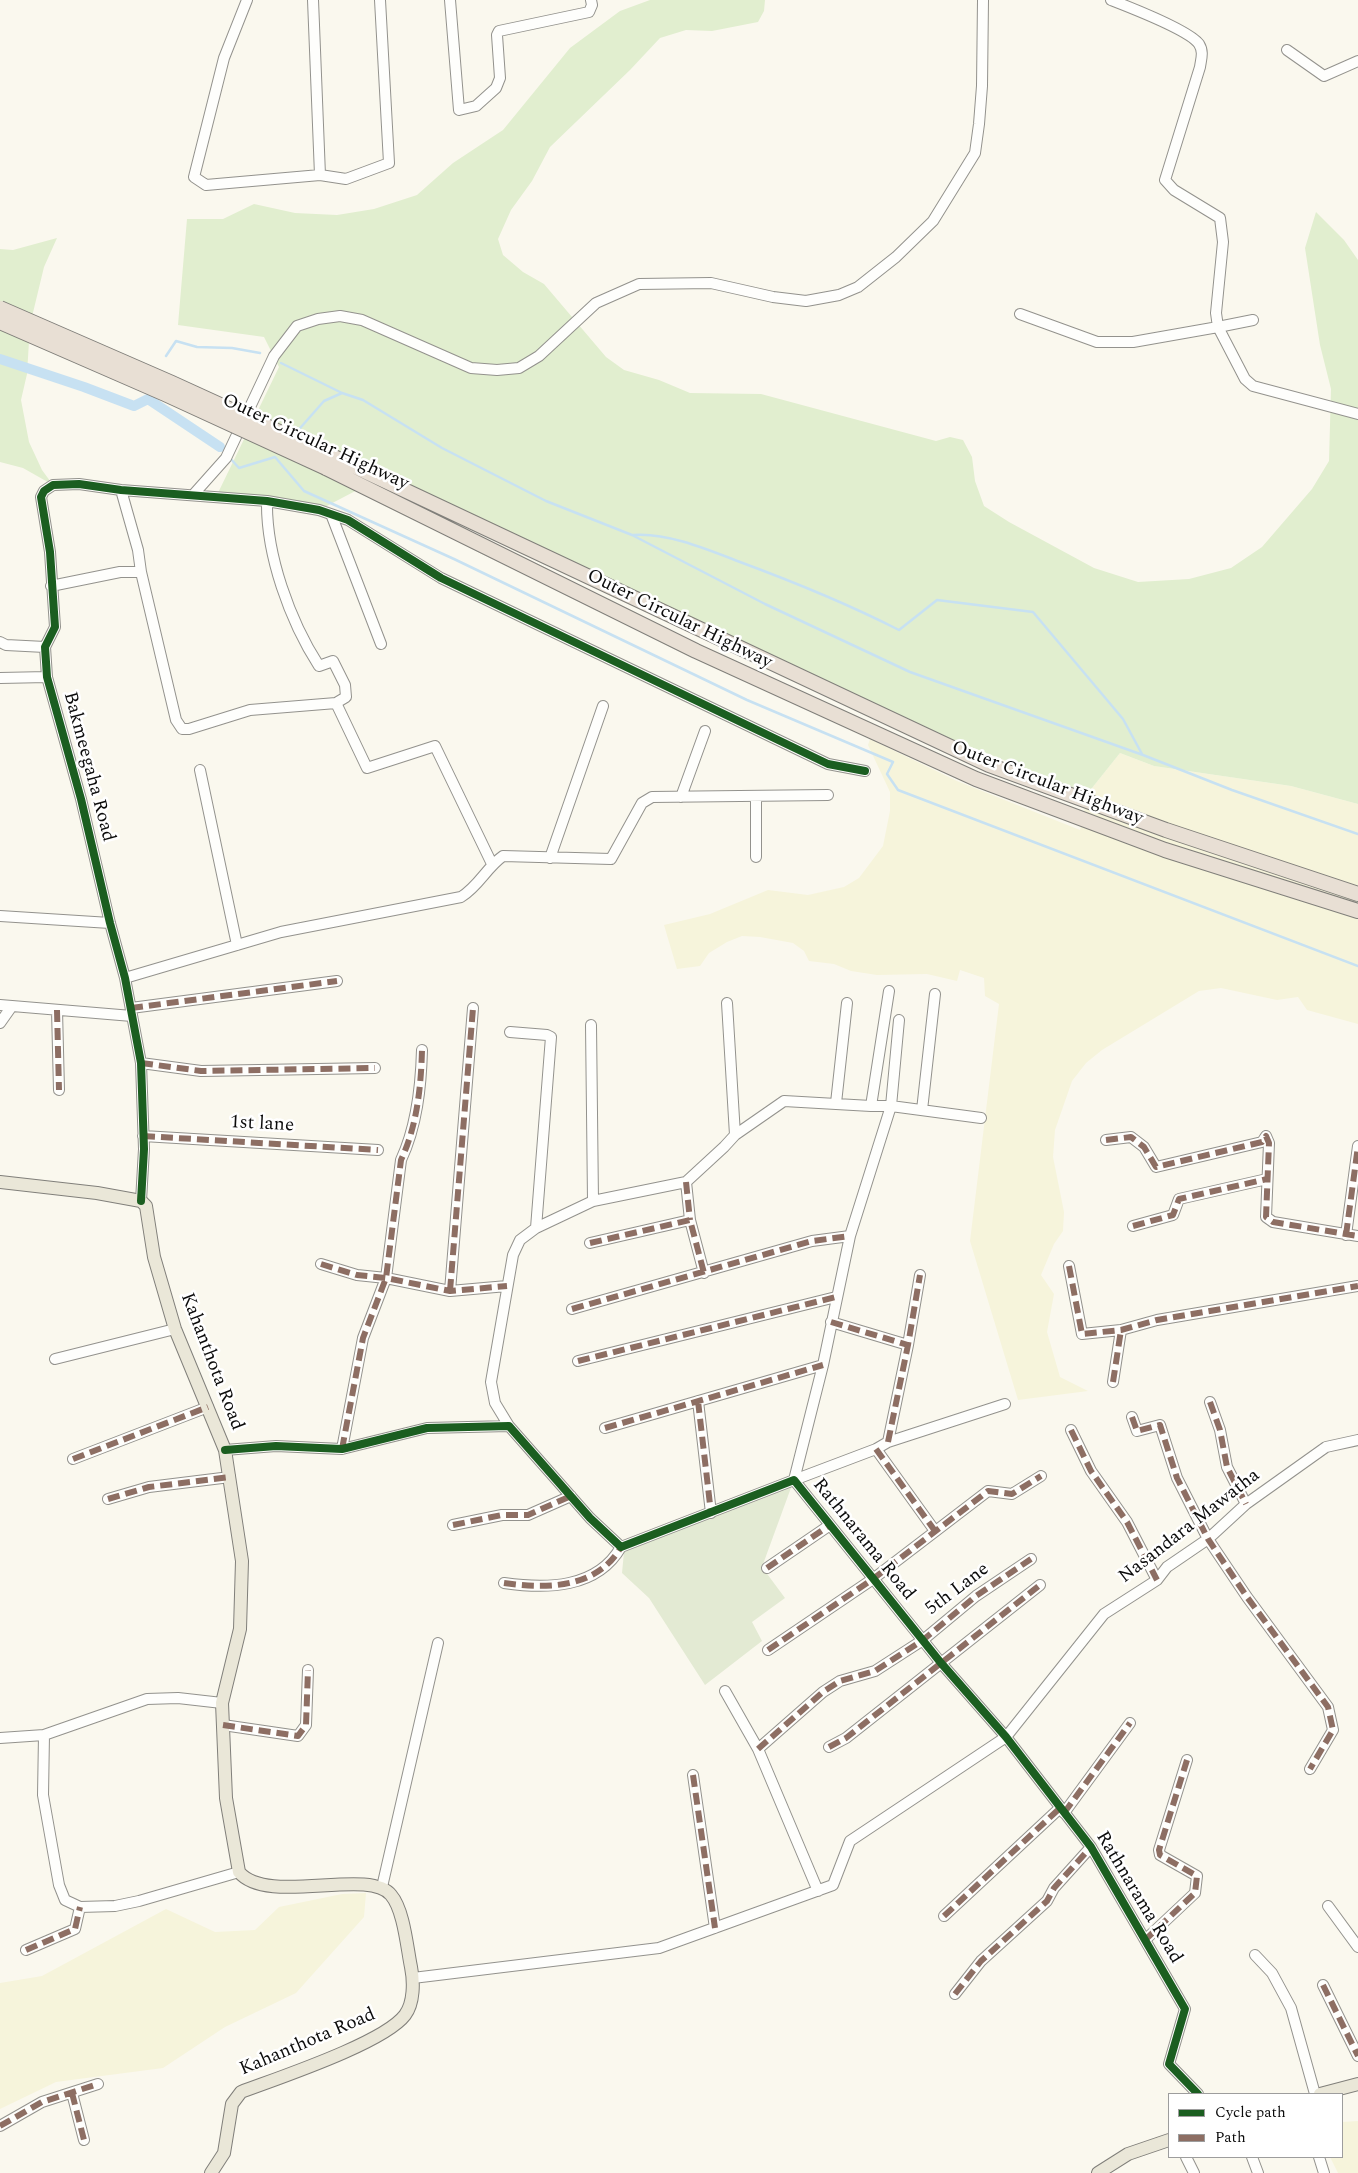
<!DOCTYPE html>
<style>
body{margin:0}
#map{position:relative;width:1358px;height:2173px;overflow:hidden;background:#faf8ee;font-family:Spectral,serif}
canvas{display:block}
.legend{position:absolute;left:1168px;top:2093px;width:175px;height:65px;box-sizing:border-box;background:#fff;border:1px solid #9d9d9d;margin:0;padding:6px 9px;list-style:none;font-size:15px;color:#0b0b0b}
.legend li{display:flex;align-items:center;gap:10px;height:25px}
.legend b{width:25px;border:1px solid #9d9d9d}
</style>
<div id="map">
<canvas width="1358" height="2173"></canvas>
<ul class="legend">
<li><b style="height:6px;background:#1b5e20"></b>Cycle path</li>
<li><b style="height:6px;background:#8d6e63"></b>Path</li>
</ul>
</div>
<script>
const c = document.querySelector('canvas').getContext('2d');
c.lineJoin = 'round';
function fillPath(path, color) { c.fillStyle = color; c.fill(path, 'evenodd'); }
function stroke(path, color, width, dash) { c.strokeStyle = color; c.lineWidth = width; c.lineCap = dash ? 'butt' : 'round'; c.setLineDash(dash || []); c.stroke(path); }
function write(font, color, halo, rows, align = 'center') {
  c.font = font + ' Spectral,serif'; c.lineWidth = 5; c.setLineDash([]); c.textBaseline = 'middle'; c.strokeStyle = halo; c.fillStyle = color; for (const [text, x, y, turn = 0] of rows) {
    c.save(); c.translate(x, y); c.rotate((+turn || 0) * Math.PI / 180); c.textAlign = isNaN(turn) ? turn : align; if (halo) c.strokeText(text, 0, 0); c.fillText(text, 0, 0); c.restore();
  }
}
const farmland = new Path2D(`
 M870 739 957 781 1080 830 1088 793 1120 753 1154 766 1291 786 1358 804V1024L1307 1010 1298 997 1277 1000 1221 988 1199 991 1102 1050 1086 1063 1072 1081 1055 1130 1053 1157 1064 1212 1063 1231 1054 1244 1041 1275 1054 1294 1047 1332 1060 1377 1088 1391 1018 1400 970 1241 999 1004 985 996 984 978 960 970 957 981 927 974 877 975 851 971 834 964 809 961 804 951 793 943 760 937 742 936 727 942 709 953 700 966 677 969 664 925 710 914 768 890 808 895 844 887 859 878 883 846 890 811V792L868 745Z
 M366 1893 364 1917 296 1993 225 2027 163 2068 56 2082 0 2109V1983L42 1976 166 1909 215 1932 255 1930 279 1907 342 1894Z
 M1358 2121V2173H1338L1330 2157H1342V2122Z`);
const green = new Path2D(`
 M650 0H765L764 11 758 22 712 31 686 30 660 38 630 70 550 147 532 181 511 210 498 239 503 255 523 272 544 284 606 357 624 370 659 380 690 393 761 394 936 441 950 437 963 440 972 457 975 481 984 506 1009 522 1094 568 1138 582 1189 579 1231 568 1262 547 1312 489 1329 461 1331 389 1320 345 1305 248 1316 212 1344 240 1358 260V804L1291 786 1154 766 1120 753 1088 793 958 742 386 475 319 510 216 497 279 367 264 337 178 325 187 219H223L254 204 295 213 337 215 374 209 417 195 453 163 503 130 570 48 620 11Z
 M57 238 44 267 30 325 27 374 21 400 29 442 42 470 53 485 23 468 0 462V249L13 250Z`);
const cemetery = new Path2D(`
 M792 1485 762 1567 785 1598 752 1622 762 1641 705 1685 649 1598 622 1573 624 1552Z`);
const stream = new Path2D(`
 M166 356 176 341 197 347 232 348 260 353
 M281 363 342 393
 M294 435 324 401 342 393 363 400 442 448 546 501 632 535 765 604 910 672 1143 755 1232 790 1358 834
 M220 447 226 453
 M229 457 239 468 275 457 304 491 454 559 747 700 893 762 887 774 898 790 1358 966
 M633 535C667 532 709 550 740 562 794 582 848 604 899 630L937 600 1033 612 1123 719 1142 754`);
const canal = new Path2D(`
 M0 359 84 387 134 406 148 399 220 447`);
const minor = new Path2D(`
 M247 0 224 58 194 177 206 185 320 175 346 179 389 163 380 0
 M313 0 320 175
 M450 0 459 110 476 106 496 88 500 78 497 35 499 31 589 12 592 5 591 0
 M1287 50 1324 76 1358 61
 M1020 314 1097 342H1133L1218 327 1216 313 1223 242 1220 218 1174 190 1165 180 1200 67C1201 59 1204 52 1199 44 1189 30 1129 7 1111 0
 M1253 320 1218 327 1245 379 1253 386 1358 414
 M121 490 138 550 141 572
 M193 495 226 458 274 356 297 326 318 319 340 316 362 320 471 368 497 370 519 368 539 356 596 303 639 284 711 283 773 297 806 301 839 295 858 287 896 257 933 221 975 153 979 124 982 86 983 0
 M331 514 381 644
 M51 586 120 572H141L176 720 182 729H189L250 710 336 703 346 697 345 685 333 661 319 666C290 621 266 555 267 501
 M0 642 6 645 45 647
 M0 678 47 677
 M336 703 367 768 435 746 492 864
 M200 770 237 945
 M681 797 705 731
 M756 857V796
 M550 858 603 706
 M0 916 110 923
 M125 978 281 932 461 897C479 886 486 868 503 856L611 859 642 803 652 797 828 795
 M727 1003 735 1135
 M0 1005 132 1016
 M131 1008 337 981
 M57 1010 59 1090
 M899 1020 891 1106 850 1236 823 1365 794 1480 876 1449 888 1442 1005 1404
 M0 1023 12 1006
 M591 1025 593 1201
 M510 1032 547 1035 551 1037 536 1228
 M141 1063 201 1071 375 1068
 M836 1103 847 1003
 M871 1106 889 991
 M922 1110 935 994
 M143 1136 378 1150
 M1106 1140 1131 1137 1144 1147 1156 1167 1262 1142 1266 1136 1269 1143 1266 1217 1273 1222 1358 1236
 M686 1182 690 1220
 M141 1201 144 1149 141 1063 125 978 110 923 81 799 47 677 45 647 55 627 50 552 41 497 44 491 53 485 79 484 121 490 267 501 319 510 348 520 441 578 828 764 865 771
 M1133 1226 1173 1215 1179 1199 1267 1179
 M1346 1235 1358 1146
 M590 1243 690 1220 704 1273
 M321 1264 357 1275 386 1278 450 1291 507 1286
 M1069 1266 1082 1334 1121 1330 1157 1320 1358 1286
 M450 1291 473 1008
 M572 1309 812 1241 850 1236
 M831 1322 908 1345
 M55 1359 175 1329
 M578 1361 836 1297
 M1113 1382 1121 1330
 M698 1401 711 1513
 M1210 1402 1220 1430 1227 1467 1246 1504
 M1132 1417 1137 1431 1160 1425 1177 1478 1208 1539 1247 1597 1328 1707 1333 1730 1310 1769
 M509 1426 495 1403 491 1382 513 1255 520 1240 536 1228 593 1201 686 1182 724 1147 735 1135 784 1101 871 1106H891L981 1118
 M605 1428 823 1365
 M1071 1430 1091 1471 1127 1522 1157 1580
 M888 1442 908 1345 920 1275
 M342 1449 363 1338 386 1278 401 1160C417 1126 421 1087 422 1050
 M876 1449 935 1531
 M225 1450 276 1446 342 1449 427 1428 509 1426 590 1518 621 1547 794 1480 941 1663 1006 1737 1091 1847 1185 2009 1169 2064 1198 2094
 M73 1459 208 1407
 M108 1499 149 1487 230 1477
 M453 1525 502 1515H528L571 1496
 M767 1568 830 1525
 M504 1583C546 1589 597 1589 621 1547
 M768 1650 873 1579 988 1491 1012 1494 1041 1476
 M725 1691 758 1749 818 1891
 M223 1725 298 1736 306 1725 308 1670
 M44 1735 43 1795 59 1885 65 1900 80 1907 115 1906 139 1901 239 1872
 M0 1738 44 1735 147 1699 178 1698 222 1703
 M829 1747 846 1738 1040 1585
 M758 1749 823 1692 840 1681 875 1671 923 1640 976 1596 1031 1559
 M693 1775 715 1928
 M1064 1813 1130 1723
 M382 1887 438 1643
 M1328 1906 1358 1947
 M944 1916 1060 1808
 M1145 1940 1195 1893 1197 1876 1160 1855 1159 1850 1187 1760
 M26 1950 75 1929 80 1907
 M1255 1955 1272 1973 1291 2008 1315 2094
 M413 1978 659 1948 833 1885 850 1841 1006 1737 1104 1614 1157 1580 1167 1567 1208 1539 1246 1504 1326 1447 1358 1440
 M1323 1985 1358 2056
 M955 1994 981 1961 1047 1901 1054 1888 1091 1847
 M72 2093 84 2140
 M0 2126 42 2102 98 2084
 M1186 2157 1194 2173
 M1252 2157 1258 2173
 M1319 2157 1324 2173`);
const major = new Path2D(`
 M0 1182 97 1193 141 1201 146 1206 154 1257 175 1329 225 1450 242 1561 240 1629 222 1703 226 1798 239 1872C267 1906 369 1867 391 1895 404 1910 407 1948 411 1967 414 1982 414 2003 405 2015 384 2043 278 2078 241 2092L232 2104 224 2153 211 2173
 M1320 2094 1358 2084
 M1098 2173 1128 2154 1169 2140`);
const highway = new Path2D(`
 M332 456 989 765 1166 830 1358 894
 M326 468 696 651 976 779 1165 850 1358 911`);
const highwayBridge = new Path2D(`
 M0 308 172 383 332 456
 M0 322 165 394 326 468`);
const quiet = new Path2D(`
 M131 1008 337 981
 M57 1010 59 1090
 M141 1063 201 1071 375 1068
 M143 1136 378 1150
 M1106 1140 1131 1137 1144 1147 1156 1167 1262 1142 1266 1136 1269 1143 1266 1217 1273 1222 1358 1236
 M686 1182 690 1220
 M1133 1226 1173 1215 1179 1199 1267 1179
 M1346 1235 1358 1146
 M590 1243 690 1220 704 1273
 M321 1264 357 1275 386 1278 450 1291 507 1286
 M1069 1266 1082 1334 1121 1330 1157 1320 1358 1286
 M450 1291 473 1008
 M572 1309 812 1241 850 1236
 M831 1322 908 1345
 M578 1361 836 1297
 M1113 1382 1121 1330
 M698 1401 711 1513
 M1210 1402 1220 1430 1227 1467 1246 1504
 M1132 1417 1137 1431 1160 1425 1177 1478 1208 1539 1247 1597 1328 1707 1333 1730 1310 1769
 M605 1428 823 1365
 M1071 1430 1091 1471 1127 1522 1157 1580
 M888 1442 908 1345 920 1275
 M342 1449 363 1338 386 1278 401 1160C417 1126 421 1087 422 1050
 M876 1449 935 1531
 M73 1459 208 1407
 M108 1499 149 1487 230 1477
 M453 1525 502 1515H528L571 1496
 M767 1568 830 1525
 M504 1583C546 1589 597 1589 621 1547
 M768 1650 873 1579 988 1491 1012 1494 1041 1476
 M223 1725 298 1736 306 1725 308 1670
 M829 1747 846 1738 1040 1585
 M758 1749 823 1692 840 1681 875 1671 923 1640 976 1596 1031 1559
 M693 1775 715 1928
 M1064 1813 1130 1723
 M944 1916 1060 1808
 M1145 1940 1195 1893 1197 1876 1160 1855 1159 1850 1187 1760
 M26 1950 75 1929 80 1907
 M1323 1985 1358 2056
 M955 1994 981 1961 1047 1901 1054 1888 1091 1847
 M72 2093 84 2140
 M0 2126 42 2102 98 2084`);
const cycleway = new Path2D(`
 M141 1201 144 1149 141 1063 125 978 110 923 81 799 47 677 45 647 55 627 50 552 41 497 44 491 53 485 79 484 121 490 267 501 319 510 348 520 441 578 828 764 865 771
 M225 1450 276 1446 342 1449 427 1428 509 1426 590 1518 621 1547 794 1480 941 1663 1006 1737 1091 1847 1185 2009 1169 2064 1198 2094`);
const streetNames = [
 ["Outer Circular Highway",315,443,25],
 ["Outer Circular Highway",679,620,26],
 ["Bakmeegaha Road",88,767,75],
 ["Outer Circular Highway",1047,784,21],
 ["1st lane",262,1125,3],
 ["Kahanthota Road",211,1362,69],
 ["Nasandara Mawatha",1190,1527,-38],
 ["Rathnarama Road",863,1540,51],
 ["5th Lane",958,1590,-37],
 ["Rathnarama Road",1138,1898,59],
 ["Kahanthota Road",308,2043,-23]
];
fillPath(farmland, '#f6f4db');
fillPath(green, '#e1eecf');
fillPath(cemetery, '#e3ead3');
stroke(stream, '#c7e1f2', 2.5);
stroke(canal, '#c7e1f2', 10);
stroke(minor, '#93928d', 12);
stroke(major, '#807f7a', 14);
stroke(highway, '#807f7a', 16);
stroke(minor, '#fefefc', 10);
stroke(major, '#eae7d8', 12);
stroke(highway, '#e8dfd4', 14);
stroke(highwayBridge, '#807f7a', 16, []);
stroke(highwayBridge, '#e8dfd4', 14);
stroke(quiet, '#8d6e63', 6, [12, 6]);
stroke(cycleway, '#1b5e20', 8);
write('19px', '#0b0b0b', '#fff', streetNames);
</script>
